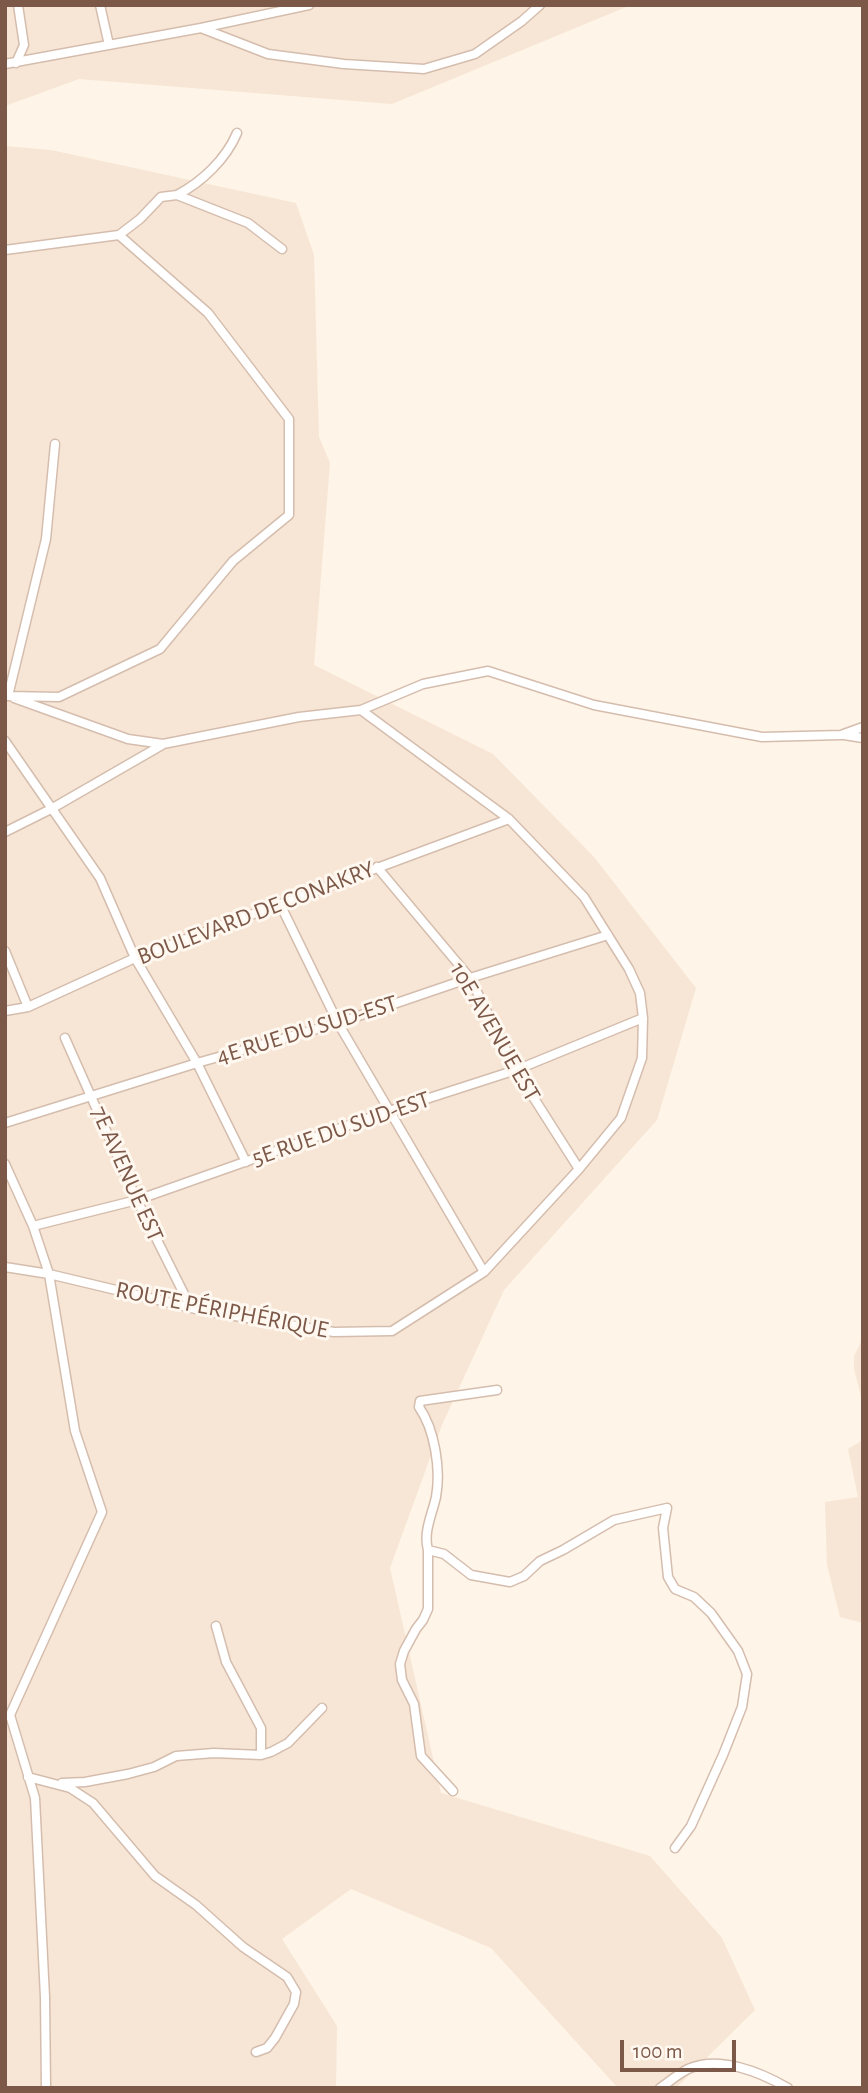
<!DOCTYPE html>
<meta charset="utf-8">
<style>
body{margin:0}
#map{position:relative;width:868px;height:2093px;overflow:hidden;background:#fef4e7;font-family:"Alegreya Sans",sans-serif}
canvas{display:block}
.frame{position:absolute;inset:0;border:7px solid #7c5848;pointer-events:none}
.scale{position:absolute;left:620px;top:2040px;width:116px;height:32px;box-sizing:border-box;border:4px solid #7c5848;border-top:0;padding-left:9px;font-size:21px;line-height:24px;white-space:nowrap;color:#7c5848;-webkit-text-stroke:5px #fff8f0;paint-order:stroke}
</style>
<div id="map">
<canvas width="868" height="2093"></canvas>
<div class="frame"></div>
<div class="scale">100 m</div>
</div>
<script>
const c = document.querySelector('canvas').getContext('2d');
c.lineJoin = 'round';
function fillPath(path, color) { c.fillStyle = color; c.fill(path, 'evenodd'); }
function stroke(path, color, width, dash) { c.strokeStyle = color; c.lineWidth = width; c.lineCap = dash ? 'butt' : 'round'; c.setLineDash(dash || []); c.stroke(path); }
function write(font, color, halo, rows, align = 'center') {
  c.font = font + ' "Alegreya Sans",sans-serif'; c.lineWidth = 6; c.setLineDash([]); c.textBaseline = 'middle'; c.strokeStyle = halo; c.fillStyle = color; for (const [text, x, y, turn = 0] of rows) {
    c.save(); c.translate(x, y); c.rotate((+turn || 0) * Math.PI / 180); c.textAlign = isNaN(turn) ? turn : align; if (halo) c.strokeText(text, 0, 0); c.fillText(text, 0, 0); c.restore();
  }
}
const residential = new Path2D(`
 M5 5H631L392 104 79 79 5 106Z
 M5 146 51 150 296 203 314 255 319 437 330 463 314 665 493 754 594 857 696 988 657 1120 504 1290 442 1425 390 1568 441 1793 650 1856 722 1938 755 2010 676 2088H618L491 1948 351 1889 282 1939 337 2026 336 2088H5Z
 M863 1338V1404L854 1369V1356Z
 M863 1440V1623L840 1617 827 1565 825 1502 858 1497 848 1449Z`);
const minor = new Path2D(`
 M100 5 109 45
 M201 28 309 5
 M16 63 24 45 18 5
 M5 64 201 28 268 54 344 64 424 69 475 54 522 21 540 5
 M177 195C202 182 226 159 237 133
 M5 250 119 235 140 219 161 197 177 195 248 223 282 249
 M55 444 46 539 8 696 59 697 160 649 233 561 289 515V419L208 313 119 235
 M14 698 128 739 163 744 299 717 361 710 423 684 488 671 594 705 762 737 841 735 863 727
 M844 735 863 738
 M5 741 100 878 135 958 197 1063 246 1162
 M5 832 51 809 162 745
 M377 867 470 978 516 1070 579 1169
 M280 904 338 1023 484 1272
 M5 951 28 1007
 M5 1011 28 1007 135 958 509 819
 M65 1038 137 1200 191 1308
 M5 1123 197 1063 338 1023 470 978 608 935
 M5 1164 33 1226 49 1274 75 1431 102 1512 10 1715 35 1798 45 1997 46 2088
 M33 1226 137 1200 389 1111 516 1070 643 1018
 M5 1267 49 1274 204 1311 334 1332 392 1331 484 1272 579 1169 621 1118 642 1058 643 1018 640 993 629 969 584 897 509 819 361 710
 M497 1390 420 1401 419 1407C435 1430 441 1470 436 1497 432 1515 423 1532 428 1550L444 1554 471 1575 510 1582 524 1576 540 1561 563 1550 614 1520 667 1508 663 1528 668 1577 675 1589 694 1597 711 1613 738 1651 747 1674 742 1707 723 1755 691 1826 675 1848
 M428 1550V1609L423 1620 416 1629 404 1651 400 1664 402 1680 414 1704 421 1756 453 1791
 M216 1626 226 1662 261 1728V1755
 M28 1777 70 1788 93 1803 155 1876 196 1905 243 1947 287 1977 296 1992 294 2004 275 2038 267 2048 256 2052
 M62 1783 85 1782 128 1774 154 1767 176 1756 214 1753 261 1755 271 1752 288 1743 322 1708
 M660 2088C669 2082 678 2074 688 2069 719 2055 760 2072 788 2088`);
const streetNames = [
 ["BOULEVARD DE CONAKRY",256,913,-21],
 ["4E RUE DU SUD-EST",307,1030,-17],
 ["10E AVENUE EST",495,1032,60],
 ["5E RUE DU SUD-EST",341,1129,-19],
 ["7E AVENUE EST",127,1174,66],
 ["ROUTE PÉRIPHÉRIQUE",222,1310,11]
];
fillPath(residential, '#f7e6d5');
stroke(minor, '#d5bdae', 11);
stroke(minor, '#fff', 8);
write('24px', '#7c5848', '#fff8f0', streetNames);
</script>
